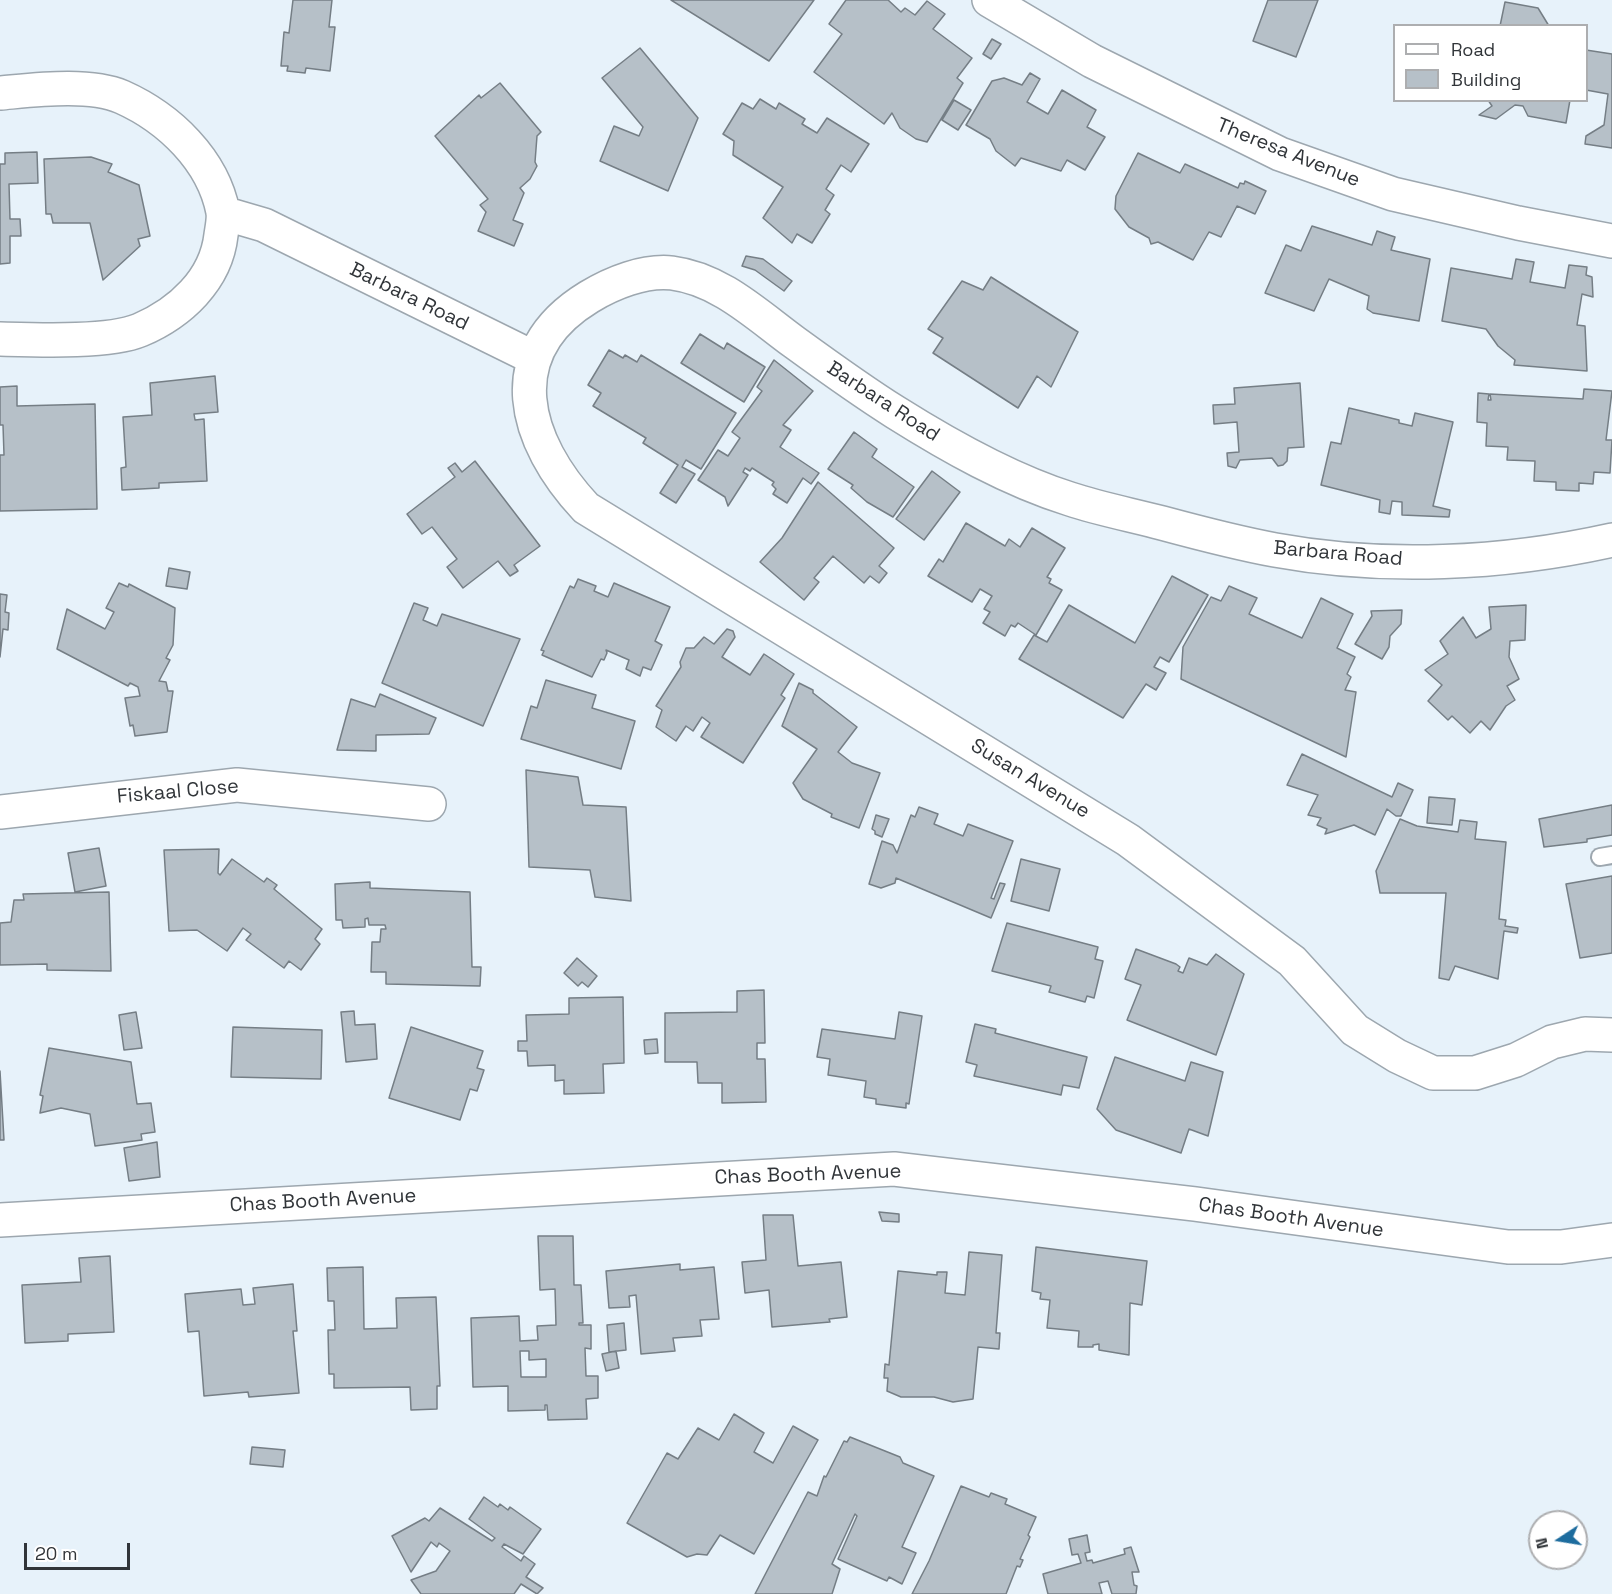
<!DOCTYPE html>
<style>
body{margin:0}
#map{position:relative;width:1612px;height:1594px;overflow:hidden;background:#e7f2fa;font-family:"Space Grotesk",sans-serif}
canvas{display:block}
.legend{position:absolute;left:1393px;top:24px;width:195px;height:78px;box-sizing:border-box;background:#fff;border:2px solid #adaeb0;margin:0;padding:8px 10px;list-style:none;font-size:18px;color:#313539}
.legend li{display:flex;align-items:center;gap:12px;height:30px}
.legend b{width:30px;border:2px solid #adaeb0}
.north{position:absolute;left:1528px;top:1510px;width:60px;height:60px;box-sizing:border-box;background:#fff;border:2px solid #adaeb0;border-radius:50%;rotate:258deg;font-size:16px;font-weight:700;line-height:24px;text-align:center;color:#313539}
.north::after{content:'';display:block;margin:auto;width:21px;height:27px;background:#1d6c9e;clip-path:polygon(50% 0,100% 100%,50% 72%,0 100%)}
.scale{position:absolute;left:24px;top:1543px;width:106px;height:27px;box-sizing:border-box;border:3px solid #313539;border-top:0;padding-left:8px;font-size:18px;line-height:21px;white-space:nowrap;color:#313539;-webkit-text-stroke:4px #fff;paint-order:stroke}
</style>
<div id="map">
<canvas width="1612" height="1594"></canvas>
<ul class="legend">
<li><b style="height:8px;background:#fff"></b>Road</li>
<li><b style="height:16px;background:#b6c0c8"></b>Building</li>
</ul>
<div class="north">N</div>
<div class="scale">20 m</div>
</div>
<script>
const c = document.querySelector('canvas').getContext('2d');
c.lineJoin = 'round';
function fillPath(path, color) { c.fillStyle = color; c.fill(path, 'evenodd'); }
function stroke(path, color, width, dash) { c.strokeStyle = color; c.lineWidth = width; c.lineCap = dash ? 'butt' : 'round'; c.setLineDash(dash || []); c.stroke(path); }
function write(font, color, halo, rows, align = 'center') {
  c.font = font + ' "Space Grotesk",sans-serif'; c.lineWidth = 4.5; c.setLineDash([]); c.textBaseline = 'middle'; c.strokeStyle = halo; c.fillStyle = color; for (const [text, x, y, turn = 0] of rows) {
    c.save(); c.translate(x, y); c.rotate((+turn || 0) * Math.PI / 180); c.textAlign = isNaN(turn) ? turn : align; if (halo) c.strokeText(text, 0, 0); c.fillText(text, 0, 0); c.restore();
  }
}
const building = new Path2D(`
 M293 0H332L329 27H335L330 71 306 68 305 73 287 71 288 66H281L284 32 289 33Z
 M671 0H814L769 61Z
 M846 0H888L901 12 905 8 915 15 927 1 945 14 933 29 972 58 957 78 963 83 927 142 916 139 900 128 892 113 884 124 814 72 842 34 829 24Z
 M1268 0H1318L1296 57 1253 41Z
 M1505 2 1538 8 1549 26H1500Z
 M992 39 1001 44 991 59 983 54Z
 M640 48 698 118 668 191 600 161 614 126 639 136 643 127 602 78Z
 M1586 50 1612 54V148L1585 144 1586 136 1604 125 1608 94 1586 90Z
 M1030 73 1040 79 1027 102 1048 114 1062 90 1096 110 1087 127 1105 137 1085 170 1067 160 1061 171 1021 158 1015 166 996 151 990 139 966 125 992 81 1004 78 1022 85Z
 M500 83 541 132 537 136 535 162 537 166 530 179 520 188 524 193 513 220 523 224 514 246 478 231 486 212 480 205 488 199 435 136 479 95 481 98Z
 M760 99 776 109 779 103 805 119 802 124 817 133 827 118 869 144 851 172 841 165 826 189 834 195 825 210 830 214 812 243 797 234 792 243 763 218 783 187 733 155 734 141 723 134 742 103 753 109Z
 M954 100 971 110 958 130 942 120Z
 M1488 100H1570L1566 123 1528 116 1523 106 1515 105 1496 119 1479 115 1492 106Z
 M37 152 38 183 9 184 10 219H20L21 236H10V263L0 264V164H5V153Z
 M1138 153 1180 173 1185 164 1238 188 1240 183 1244 184 1245 181 1266 191 1255 214 1237 206 1221 237 1209 232 1193 260 1158 242 1151 244 1149 238 1129 227 1115 209 1116 196Z
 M91 157 112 164 108 172 139 185 150 236 138 239 140 246 103 280 90 223H53L51 214H46L44 159Z
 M1312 226 1372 245 1377 231 1395 237 1391 250 1430 259 1419 321 1373 313 1367 309 1369 296 1329 279 1314 311 1265 293 1286 245 1301 251Z
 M746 256 763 259 792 281 784 291 755 270 742 266Z
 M1516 259 1534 262 1530 282 1565 288 1569 265 1587 267 1586 275 1592 277 1593 297 1582 294 1577 325 1585 326 1587 371 1514 365 1515 360 1498 346 1486 329 1442 321 1451 268 1512 279Z
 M991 277 1078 332 1051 387 1037 376 1018 408 933 353 943 338 928 329 962 281 983 290Z
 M700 334 724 349 727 343 765 367 744 402 681 363Z
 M609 350 623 358 625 355 637 362 641 355 736 413 701 469 686 460 682 467 695 474 676 503 660 493 678 465 643 443 646 438 593 406 601 393 588 385Z
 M774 360 813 391 783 425 791 430 780 447 819 473 811 484 803 478 787 503 773 494 776 489 772 485 774 482 752 468 750 471 745 468 743 472 748 475 728 506 725 497 698 480 718 450 728 456 740 438 732 432 762 391 757 387Z
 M215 376 218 412 194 414 195 420 204 419 207 481 159 483V488L122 490 121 468 126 467 123 417 152 415 150 383Z
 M1300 383 1304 447 1288 448 1287 461 1283 465 1278 466 1272 458 1240 460 1236 468 1228 466 1227 453 1239 452 1237 422 1214 424 1213 405 1235 404 1234 388Z
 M17 386V406L95 404 97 509 0 511V455H4L3 425H0V387Z
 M1584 389 1612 391 1606 440H1612L1610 473 1594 472 1593 484 1579 483V491L1556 490V482L1534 481 1535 461 1507 460 1508 447 1486 446 1487 423 1477 422 1478 393 1489 394 1488 400H1491L1490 394 1583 399Z
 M1349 408 1399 420V423L1412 426 1415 413 1453 422 1433 506 1450 510 1449 517 1402 515V502L1392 501 1390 514 1379 512 1380 500 1321 485 1331 442 1341 444Z
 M854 432 877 449 872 457 914 487 893 517 867 502 851 488 853 485 828 469Z
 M475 461 540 546 514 565 518 571 510 576 498 561 463 588 447 567 457 559 432 527 422 534 407 514 455 477 448 468 455 463 462 472Z
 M932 471 960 492 924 540 896 519Z
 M818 482 894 548 879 566 887 573 879 583 870 576 864 583 833 556 814 578 819 582 804 600 760 562 782 538Z
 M966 523 1005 546 1009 539 1020 547 1032 528 1065 548 1047 577 1051 579 1049 583 1062 590 1036 635 1018 623 1015 627 1011 625 1005 636 983 623 990 612 984 609 992 596 980 589 972 602 928 576 939 559 943 562Z
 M169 568 190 572 187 589 166 586Z
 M1172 576 1208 595 1169 662 1160 657 1154 667 1166 673 1156 690 1146 684 1123 718 1019 659 1034 635 1047 642 1069 605 1135 643Z
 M578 579 596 586 594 591 608 597 614 583 670 607 655 641 662 645 651 670 643 667 640 676 626 669 629 660 606 650 607 653 604 660 601 659 592 677 542 655 544 651 541 650 570 586 574 588Z
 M119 583 128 587 129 584 175 608 173 645 166 658 170 660 159 681 166 682 168 691H173L167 732 135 736 133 725 130 726 125 698 140 696 138 687 130 683 128 686 57 649 67 609 105 629 114 612 106 608Z
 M1229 586 1257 598 1249 614 1302 638 1321 598 1353 614 1337 648 1355 657 1347 674 1351 677 1345 690 1356 692 1346 757 1181 679 1183 647 1211 597 1221 601Z
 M0 594 7 595 5 612 9 613 8 630 3 629 0 657Z
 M414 603 428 608 423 620 437 626 442 614 520 639 483 726 382 683Z
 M1526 605 1525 640 1510 641 1509 657 1519 679 1507 686 1515 700 1506 706 1490 730 1481 721 1470 733 1452 716 1448 720 1428 701 1442 685 1425 670 1448 654 1440 641 1463 617 1476 638 1491 629 1489 607Z
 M1402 610 1401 624 1390 636 1389 647 1382 659 1355 644 1372 616 1371 611Z
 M727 629 733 631 735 637 722 657 750 675 764 654 794 674 781 695 785 698 743 763 701 737 710 723 702 717 693 731 686 726 676 741 656 727 662 710 656 706 681 667 680 662 686 648H694L704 637 714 644Z
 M546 680 596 695 592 708 635 721 621 769 521 739 531 706 537 708Z
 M799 683 813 690V693L857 727 838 752 852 763 880 773 859 828 831 817 832 814 803 799 793 783 817 749 782 726Z
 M380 694 436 718 429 734 376 735V751L337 750 351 699 375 707Z
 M1302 754 1392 797 1398 783 1413 790 1401 816H1396L1387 809 1375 835 1354 825 1325 834 1327 829 1317 825 1321 818 1308 815 1318 795 1287 785Z
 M526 770 578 777 583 805 626 807 631 901 595 897 590 870 529 867Z
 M1429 797 1455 799 1452 825 1427 823Z
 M1612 805V835L1587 839V842L1544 847 1539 819Z
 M919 807 938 814 934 824 963 836 968 824 1013 841 991 898 994 899 1000 883 1005 884 991 918 896 878 895 883 881 888 869 884 882 841 893 845 897 853 911 815 915 817Z
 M876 815 889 819 882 837 875 834V831L872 829Z
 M1400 819 1417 826 1458 832 1460 820 1477 822 1475 839 1506 842 1499 919 1506 920 1505 926 1518 928 1517 933 1504 931 1498 979 1455 966 1449 980 1439 978 1446 893H1380L1376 871Z
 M99 848 106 886 75 892 68 853Z
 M219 849 218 873 220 875 232 859 264 882 267 878 277 885 274 889 322 929 315 939 320 944 301 970 289 961 284 968 246 940 251 934 243 928 227 951 197 930 169 931 164 850Z
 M1021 859 1060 869 1049 911 1011 901Z
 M1612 876V953L1580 958 1566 884Z
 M370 882V888L470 892 472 967H481L480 986 386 984V972H371L372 942H380L381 929H386L385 925H369L368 918 365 919V927L343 928 342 920H336L335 884Z
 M109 892 111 971 47 970V964L0 965V923L11 922 14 900H24L23 894Z
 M1007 923 1098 947 1095 959 1103 961 1094 998 1087 996 1085 1002 1049 992 1051 986 992 971Z
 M1136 949 1176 964 1180 967 1178 971 1183 973 1189 958 1207 965 1216 954 1244 974 1216 1055 1127 1020 1141 985 1125 979Z
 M577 958 597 976 588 987 582 982 578 986 564 973Z
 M764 990 765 1043H757V1059H765L766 1102 722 1103V1083H698L697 1062H665V1013L737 1012V991Z
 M623 997 624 1063 603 1064 604 1093 564 1094V1080L555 1081V1065L528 1066 527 1051H518V1041H527L526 1015 569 1014V998Z
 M354 1011 355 1025 375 1024 377 1059 346 1062 341 1012Z
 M136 1012 142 1048 124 1050 119 1015Z
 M899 1012 922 1016 909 1104 906 1103V1108L876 1104V1099L864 1097 866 1081 828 1075 830 1059 817 1057 822 1029 895 1039Z
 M975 1024 996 1029 995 1033 1087 1057 1079 1088 1063 1085 1061 1095 974 1076 977 1065 966 1062Z
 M233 1027 322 1030 321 1079 231 1077Z
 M411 1027 483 1051 477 1068 484 1070 477 1091 470 1089 460 1120 389 1098Z
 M657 1039 658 1053 645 1054 644 1040Z
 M49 1048 131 1062 137 1104 151 1103 155 1132 141 1134 142 1140 95 1146 90 1114 61 1108 40 1113 43 1096 40 1095Z
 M1115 1057 1185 1081 1191 1062 1223 1072 1208 1136 1189 1129 1181 1153 1116 1130 1097 1109Z
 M0 1071 4 1140H0Z
 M157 1142 160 1177 129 1181 124 1148Z
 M879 1212 899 1214V1222L882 1221Z
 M763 1215H793L798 1266 841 1262 847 1317 829 1319 830 1322 772 1327 769 1290 745 1293 742 1262 766 1260Z
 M538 1236H573L574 1285H581L583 1323H579V1325H591V1349L585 1348 586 1376H598V1398L586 1399 587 1419 548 1420 547 1405H545V1410L508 1411V1386L473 1387 471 1318 519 1316 520 1341 538 1340 537 1326 556 1325 555 1289 540 1290ZM520 1351H529V1360L546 1359V1377H521Z
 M1036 1247 1147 1261 1142 1305 1130 1303 1129 1355 1099 1350V1344L1093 1345V1347H1078L1079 1331 1047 1328 1050 1300 1040 1299 1041 1293 1032 1291Z
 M969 1252 1002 1255 996 1333H1000L999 1349 978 1347 973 1399 953 1402 934 1397H901L887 1391 888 1378H884L885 1364 889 1365 898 1271 937 1275V1272H947L945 1293 965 1295Z
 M110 1256 114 1332 68 1334V1341L25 1343 22 1285 81 1282 79 1258Z
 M680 1264V1270L714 1267 719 1319 700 1320 702 1336 673 1338 675 1351 641 1354 636 1295 629 1296 630 1307 609 1308 606 1271Z
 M363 1267 364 1329 397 1328 396 1298 436 1297 440 1386H437V1409L411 1410 410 1387 334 1388V1374H329L328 1330H335L334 1301H328L327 1268Z
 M293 1284 297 1331H293L299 1393 249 1397 248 1392 204 1396 199 1331 188 1332 185 1294 241 1289 243 1305 255 1304 253 1288Z
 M624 1323 626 1350 609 1352 607 1325Z
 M616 1351 619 1368 606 1371 602 1354Z
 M734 1414 764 1433 754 1452 773 1463 793 1426 818 1440 754 1554 720 1535 707 1555 697 1554 687 1557 627 1523 667 1453 678 1459 698 1428 719 1440Z
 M850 1437 900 1457 903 1463 934 1476 902 1547 916 1553 902 1584 889 1577 887 1581 838 1559 857 1516 855 1514 832 1564 840 1569 832 1594H755L808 1492 817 1496 824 1476 826 1477 844 1441 847 1442Z
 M252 1447 285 1450 283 1467 250 1464Z
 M961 1486 989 1497 991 1493 1007 1499 1005 1504 1036 1517 1028 1535 1030 1537 1020 1559 1023 1560 1020 1567 1017 1566 1006 1594H912L929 1561Z
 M484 1497 498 1507 500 1504 508 1510 510 1507 541 1529 523 1554 504 1544 502 1547 521 1561 524 1556 535 1564 526 1577 543 1588 537 1594 521 1584 514 1594H421L411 1580 436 1571 450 1551 439 1543 437 1547 431 1542 411 1572 392 1536 425 1518 429 1521 440 1508 492 1541 495 1538 469 1519Z
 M1087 1535 1090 1552 1085 1553 1087 1561 1092 1560 1093 1563 1125 1554 1124 1549 1131 1547 1139 1572H1132L1134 1585 1137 1586 1136 1594H1112L1108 1581 1099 1583 1102 1594H1048L1043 1574 1081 1563 1078 1554 1072 1555 1069 1539Z`);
const lane = new Path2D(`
 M1600 857 1612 855`);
const street = new Path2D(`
 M989 0 1092 61 1280 154 1393 194 1518 223 1612 241
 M0 93C35 90 89 83 122 97 169 118 213 160 223 212 224 219 222 228 221 235 216 280 180 313 140 330 109 343 36 340 0 339
 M223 213 264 225 532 357
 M1612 540C1504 564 1384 570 1275 550 1237 543 1199 533 1162 523 1132 515 1100 509 1070 499 1009 480 949 446 895 412 860 390 827 366 794 342 757 315 720 279 672 273 644 270 612 283 589 297 497 353 524 442 586 508L1128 840 1292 961 1355 1030 1397 1056 1433 1073H1475L1516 1060 1552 1042 1585 1034 1612 1035
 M0 812 237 785 429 804
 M0 1220 894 1169 1195 1204 1508 1247H1561L1612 1240`);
const streetNames = [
 ["Theresa Avenue",1288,153,22],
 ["Barbara Road",409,297,26],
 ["Barbara Road",883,402,33],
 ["Barbara Road",1338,554,5],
 ["Susan Avenue",1030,779,31],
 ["Fiskaal Close",178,792,-5],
 ["Chas Booth Avenue",808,1175,-2],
 ["Chas Booth Avenue",323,1201,-3],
 ["Chas Booth Avenue",1291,1218,8]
];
fillPath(building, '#b6c0c8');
stroke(building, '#757e85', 1.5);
stroke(lane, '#9da7af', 20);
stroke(street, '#9da7af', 36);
stroke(lane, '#fff', 16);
stroke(street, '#fff', 33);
write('20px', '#313539', '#fff', streetNames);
</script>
